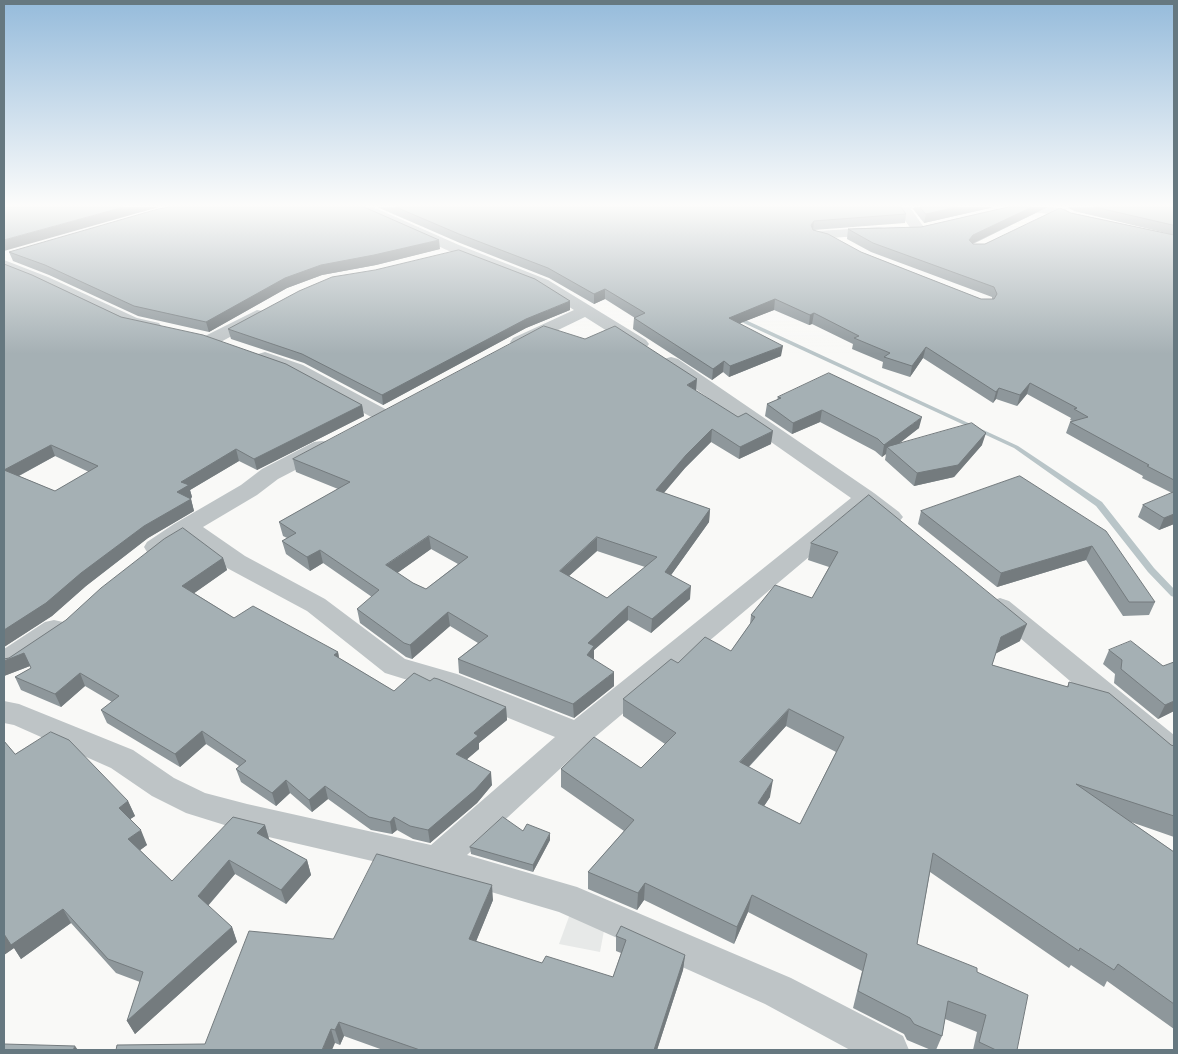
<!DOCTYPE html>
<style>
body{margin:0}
#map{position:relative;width:1178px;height:1054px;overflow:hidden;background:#f9f9f7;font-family:Roboto,sans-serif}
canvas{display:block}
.frame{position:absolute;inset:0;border:5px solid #667880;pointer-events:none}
</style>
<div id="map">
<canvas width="1178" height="1054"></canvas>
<div class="frame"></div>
</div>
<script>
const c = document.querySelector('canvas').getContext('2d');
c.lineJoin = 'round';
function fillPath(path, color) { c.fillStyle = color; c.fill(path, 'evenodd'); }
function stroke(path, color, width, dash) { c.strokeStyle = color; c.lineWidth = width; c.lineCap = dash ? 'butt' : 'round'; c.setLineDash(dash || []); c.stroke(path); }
const built = new Path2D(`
 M570 914 606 920 600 952 559 944Z`);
const stream = new Path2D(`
 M737 316 1018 446 1102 502 1154 568 1174 589V597L1171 596 1148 572 1096 506 1014 448 735 319 734 318Z`);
const street = new Path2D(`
 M355 207H373L459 245 548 280 646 340 649 344 646 348 640 349 634 348 585 317 525 346 519 347 513 346 510 342 513 338 574 310 536 286 449 251 357 210Z
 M897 207H913L911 209 926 230 924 233H914L896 208Z
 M1022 207H1053L1066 209 1068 212 1066 215 1061 216 1029 211Z
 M879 227 884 228 886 231 884 234 818 239 813 238 811 235 813 232 818 231Z
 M4 260 48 277 137 318 159 323 162 327 159 331C132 337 64 296 37 284 26 279 15 275 4 270Z
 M257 310 263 311 266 315 263 319 217 344 211 345 205 344 202 340 205 336Z
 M265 352 303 365 389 411 392 415 389 419 382 421 375 419 289 373 258 362 256 358 258 354Z
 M671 357 678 359 874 493 899 512 903 517 899 522C885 526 878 518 866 509L589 742 467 855 577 887 791 978 903 1036 909 1050H850L765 1004 559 912 437 876 247 832 186 813 152 796 111 768 14 725 4 723V701L19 704 133 750 174 778 205 793 247 804 431 845 555 737 440 690 385 673 307 611 227 568 186 537C173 546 164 557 147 552L144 547 147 542 174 524 241 485 262 469 314 442 322 441 330 442 333 447 330 452 278 479 257 495 203 527 245 556 325 599 405 659 457 674 574 720 851 498 664 367 662 363 664 359Z
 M1000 598 1009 601 1174 735V764L1163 761 991 613 987 607 991 601Z
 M54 620 63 622 67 629 63 636 14 669 4 672V649L45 622Z`);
const wall = new Path2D(`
 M377 207H901L906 214 905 223 814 230 861 252 981 299H992V297L871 252 847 239 848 229 921 227 1008 207H1048L973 244H985L1071 213 1174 235V524L1159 530 1138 517 1143 505 1172 493 1142 478 1143 476 1066 433 1070 422 1072 421 1070 420 1071 418 1027 394 1017 406 996 399 993 403 923 358 910 377 882 368 883 362 852 349 853 344 812 324 809 325 774 310 740 323 781 356 729 377 723 372 712 380 633 329 634 318H635L605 299 594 304 549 278 460 243Z
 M914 207H994L924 223 913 209Z
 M1067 207H1174V235L1074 211Z
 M440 249 376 265 322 275 287 288 209 332 138 316 49 275 13 261 9 252Z
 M4 264 121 317 362 405 364 416 257 470 239 461 190 490 192 497 191 499 194 511 148 538 86 586 52 616 4 647ZM55 456 89 472 55 491 19 476Z
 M570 310 526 328 383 405 304 363 231 339 228 329Z
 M696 391 771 444 739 459 711 442 685 468 664 493 710 509 709 522 671 575 690 599 651 633 628 620 594 650V660L614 686 574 718 459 673 458 659 478 643 450 626 412 659 406 657 360 623 357 609 372 597 323 563 310 571 286 554 282 541 287 538 283 536 279 522 338 489 296 472 293 459ZM431 549 458 564 426 589 413 583 397 573ZM597 551 645 567 607 598 569 576Z
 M778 397 919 428 899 443 982 445 954 477 914 486 885 460 886 454 882 457 875 451 820 422 792 434 765 416 767 404 777 400Z
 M1020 476 1155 602 1149 615 1123 616 1086 560 997 587 918 524 921 511Z
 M869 495 1020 641 996 653 992 665 1067 687 1069 682 1171 745 1174 746V837L1131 822 1174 852V1029L1107 981 1104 987 1071 965 1069 968 930 872 917 944 977 972 1017 1050H973L977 1032 945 1019 942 1036 936 1050H931L907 1040 904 1034 853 1008 862 971 748 912 734 944 644 900 637 910 588 889V872L624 831 561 787V769L641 768 665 744 623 716V699L678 663 731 651 750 624 751 615 812 598 829 567 808 560 811 543ZM786 726 836 752 800 824 764 806 770 797 749 767Z
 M223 558 227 570 194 593 234 618 338 652 339 658 394 691 430 681 506 707 507 720 479 743V749L467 759 492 785 477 803 430 843 413 839 397 830 392 834 371 830 328 799 312 812 290 793 276 806 241 782 236 769 239 766 206 744 180 767 107 723 101 710 112 702 85 686 61 707 21 690 15 677 31 668 30 666 4 676V659L9 658Z
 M1109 650 1163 666 1174 711 1158 719 1114 683 1115 674 1103 664Z
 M4 741 15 754 128 801 135 816 130 819 147 845 140 850 172 881 265 825 269 839V840L307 860 311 875 286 904 235 874 208 906 232 927 237 942 135 1034 127 1021 140 982 116 973 71 923 21 959 14 948 4 955Z
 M523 831 550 840 533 872 471 854 470 847Z
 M493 900 476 941 542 963 613 977 621 953 616 951V936L685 955 683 970 657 1050H383L344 1036 340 1045 335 1043 205 1044 333 939Z`);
const shadedWall = new Path2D(`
 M124 207H159L4 251V240Z
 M957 207H994L924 223 926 214Z
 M1032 207H1048L971 244 969 240 973 235Z
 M814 221 813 230 811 225Z
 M439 240 440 249 376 265 322 275 287 288 209 332 206 322 285 278 321 265Z
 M605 289V299L594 304V294Z
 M775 299 774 310 728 328 729 318Z
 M570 301V310L526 328 383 405 382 395 526 319Z
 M814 313 812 324 809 325 810 315Z
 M783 346 781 356 729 377 730 366Z
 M926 347 923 358 910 377 912 366Z
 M724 361 723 372 712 380 713 369Z
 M697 379 696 391 687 385Z
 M1030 383 1027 394 1017 406 1020 395Z
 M999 388 996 399 993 403 996 392Z
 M362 405 364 416 257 470 254 459Z
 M822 410 820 422 792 434 793 423Z
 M922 417 919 428 891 450 887 447 886 454 882 457 884 445Z
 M712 429 711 442 685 468 655 503 656 490 686 455Z
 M773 431 771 444 739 459 740 447Z
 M986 433 982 445 954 477 914 486 917 473Z
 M51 445 55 456 9 481 4 470Z
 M236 449 239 461 190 490 192 497 181 504 177 492 181 482Z
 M191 499 194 511 148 538 86 586 52 616 4 647V630L144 526Z
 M710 509 709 522 664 585 665 572Z
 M1174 514V524L1159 530 1164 518Z
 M429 536 431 549 389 579 386 565Z
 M597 537V551L560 584V571Z
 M1092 546 1086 560 997 587 1001 573Z
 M320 550 323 563 310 571 307 557Z
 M223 558 227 570 186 599 182 586Z
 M691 586 690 599 651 633 652 619Z
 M628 606V620L594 650V660L587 669 588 643Z
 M448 612 450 626 412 659 410 645Z
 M1027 624 1020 641 995 654 1001 637Z
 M338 652 340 664 334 655Z
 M24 653 30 666 4 676V661Z
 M614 672V686L574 718 573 704Z
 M80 673 85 686 61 707 55 694Z
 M1174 701V711L1158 719 1165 705Z
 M506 707 507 720 479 743V749L458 767 456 754 474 733Z
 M789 709 786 726 737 779 740 762Z
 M202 731 206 744 180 767 175 754Z
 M491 772 492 785 477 803 430 843 428 830Z
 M286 780 290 793 276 806 272 793Z
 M773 780 770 797 755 820 758 803Z
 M325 786 328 799 312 812 309 800Z
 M128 801 135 816 126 822 119 808Z
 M394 817 397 830 392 834 390 822Z
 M265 825 269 839 262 848 257 833Z
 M141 830 147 845 135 854 128 839Z
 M550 833V840L533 872V865Z
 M229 860 235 874 204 910 198 896Z
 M307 860 311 875 286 904 281 890Z
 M645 883 644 900 637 910 638 893Z
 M492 885 493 900 471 954 469 939Z
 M752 895 748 912 734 944 737 927Z
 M63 909 71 923 21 959 14 948 4 955V934Z
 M232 927 237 942 135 1034 127 1021Z
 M685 955 683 970 657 1050H654Z
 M339 1022 344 1036 340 1045 335 1030Z
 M331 1029 335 1043 332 1050H322Z
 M75 1046 78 1050H73Z`);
const building = new Path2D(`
 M4 207H124L4 240Z
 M169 207H364L439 240 374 255 321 265 285 278 206 322 134 306 45 265 9 252 158 209Z
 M396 207H901L906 214 814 221 811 225 813 230 828 234 861 252 981 299H994L997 294 994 287 873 243 848 229 921 227 1008 207H1032L973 235 969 240 973 244H985L1060 208 1071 213 1174 235V480L1147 466 1149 465 1070 422 1088 417 1074 409 1077 408 1030 383 1020 395 999 388 996 392 926 347 912 366 884 357 890 353 854 338 859 336 814 313 810 315 775 299 729 318 783 346 730 366 724 361 713 369 634 318 645 313 605 289 594 294 548 268 459 234Z
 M920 207H957L926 214Z
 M1095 207H1174V225Z
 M459 250 535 279 570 301 526 319 382 395 302 354 228 329 299 291 332 277 375 270Z
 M4 264 32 275 121 317 203 335 286 364 362 405 254 459 236 449 181 482 189 485 177 492 191 499 144 526 81 573 46 603 4 630V470L55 491 98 466 51 445 4 470Z
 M544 326 585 339 615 326 697 379 687 385 738 417 746 413 773 431 740 447 712 429 686 455 656 490 710 509 665 572 691 586 652 619 628 606 588 643 594 646 587 655 614 672 573 704 458 659 488 636 448 612 410 645 404 643 357 609 379 590 320 550 307 557 282 541 296 533 279 522 350 482 293 459ZM429 536 468 557 426 589 413 583 386 565ZM597 537 657 557 607 598 560 571Z
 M829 373 922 417 884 445 878 439 822 410 793 423 767 404 781 398 778 397Z
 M972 423 986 433 958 465 917 473 887 447Z
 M1020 476 1106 531 1155 602H1129L1092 546 1001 573 921 511Z
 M1174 492V514L1164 518 1143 505Z
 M869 495 1027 624 1001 637 992 665 1068 687 1069 682 1109 693 1171 745 1174 746V816L1076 784 1174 852V1004L1118 964 1114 970 1080 948 1079 951 933 853 917 944 977 968V972L1028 995 1017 1050H996L979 1042 986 1015 948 1001 942 1036 914 1024 910 1018 858 991 867 954 752 895 737 927 645 883 638 893 588 872 634 820 561 769 594 737 641 768 676 733 623 699 671 659 678 663 705 637 731 651 755 617 751 615 775 585 812 598 838 552 811 543ZM789 709 844 737 800 824 758 803 773 780 740 762Z
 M183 528 223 558 182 586 234 618 253 606 338 652 334 655 394 691 414 673 430 681 434 678 438 679 506 707 474 733 478 736 456 754 491 772 475 790 428 830 410 826 394 817 390 822 369 817 325 786 309 800 286 780 272 793 236 769 246 761 202 731 175 754 101 710 119 696 80 673 55 694 15 677 31 668 24 653 4 661V659L9 658 66 620 101 588 164 539Z
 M1131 641 1163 666 1174 662V701L1165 705 1121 669 1122 660 1109 650Z
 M51 732 69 740 128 801 119 808 141 830 128 839 172 881 233 817 265 825 257 833 307 860 281 890 229 860 198 896 232 927 127 1021 143 972 108 959 63 909 11 945 4 934V741L15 754Z
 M503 817 523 831 527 824 550 833 533 865 470 847Z
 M377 854 492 885 469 939 542 963 546 956 613 977 626 940 616 936 621 926 685 955 654 1050H420L339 1022 335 1030 331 1029 322 1050H116L117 1045 205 1044 249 931 333 939Z
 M4 1044 75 1046 73 1050H4Z`);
fillPath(built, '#e7e9e8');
fillPath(stream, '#b9c5c8');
fillPath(street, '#bec4c6');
fillPath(wall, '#8e979b');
fillPath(shadedWall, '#747b7e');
fillPath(building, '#a5b0b4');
stroke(building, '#747b7e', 1);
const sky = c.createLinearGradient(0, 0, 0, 354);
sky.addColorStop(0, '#95bbdb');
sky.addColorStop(0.58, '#fcfcfb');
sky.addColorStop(1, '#fcfcfb00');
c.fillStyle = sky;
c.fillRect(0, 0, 1178, 354);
</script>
